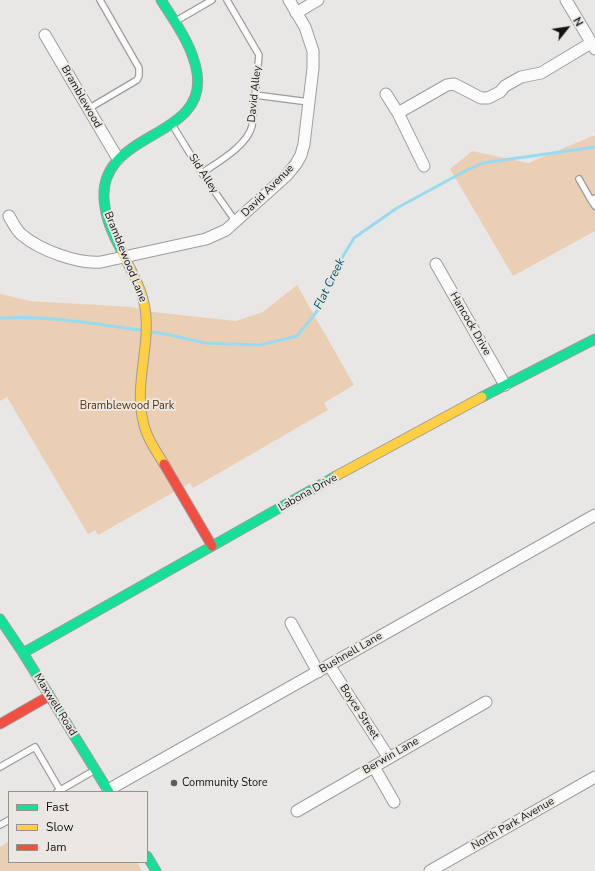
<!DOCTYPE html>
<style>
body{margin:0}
#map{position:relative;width:595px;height:871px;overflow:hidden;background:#e9e7e5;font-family:"Nunito Sans",sans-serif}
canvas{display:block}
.legend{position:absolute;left:8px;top:791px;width:140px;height:72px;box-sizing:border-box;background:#ebe7e3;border:1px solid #95928f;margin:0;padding:5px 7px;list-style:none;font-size:12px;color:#141311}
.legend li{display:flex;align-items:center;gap:8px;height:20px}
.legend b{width:20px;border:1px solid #95928f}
.north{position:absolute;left:547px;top:8px;width:40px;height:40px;-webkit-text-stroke:3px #ebe7e3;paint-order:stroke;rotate:60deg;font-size:11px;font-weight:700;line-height:16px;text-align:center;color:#141311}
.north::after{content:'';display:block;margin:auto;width:14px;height:18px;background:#141311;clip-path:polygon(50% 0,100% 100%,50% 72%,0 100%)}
</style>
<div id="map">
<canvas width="595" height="871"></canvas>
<ul class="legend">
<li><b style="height:5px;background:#16e098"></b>Fast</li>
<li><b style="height:5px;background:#ffcf43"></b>Slow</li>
<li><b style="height:5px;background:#f24e42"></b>Jam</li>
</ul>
<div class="north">N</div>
</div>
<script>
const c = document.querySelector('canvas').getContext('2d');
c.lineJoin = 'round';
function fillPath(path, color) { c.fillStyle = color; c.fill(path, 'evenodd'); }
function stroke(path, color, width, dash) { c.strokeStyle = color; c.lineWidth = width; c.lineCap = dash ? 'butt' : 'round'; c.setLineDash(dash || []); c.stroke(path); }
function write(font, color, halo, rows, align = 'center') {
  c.font = font + ' "Nunito Sans",sans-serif'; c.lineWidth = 4; c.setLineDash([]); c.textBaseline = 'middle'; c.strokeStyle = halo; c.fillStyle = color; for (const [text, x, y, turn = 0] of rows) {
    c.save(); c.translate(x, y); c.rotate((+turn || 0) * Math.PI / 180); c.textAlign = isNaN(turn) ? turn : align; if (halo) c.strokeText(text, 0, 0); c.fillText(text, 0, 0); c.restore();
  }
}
const green = new Path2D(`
 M595 135V231L513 276 450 169 472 151 528 163Z
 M297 285 354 385 324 403 328 410 193 488 190 483 98 535 95 530 88 534 7 397 0 401V294L30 301 132 307 153 312 236 321 263 312Z
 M9 841V862H137L142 871H0V847Z`);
const stream = new Path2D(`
 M0 318C47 315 94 324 141 330
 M151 332 166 334 205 343 260 345 297 336 318 310 331 276 354 238 397 208 467 170 483 163 595 147`);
const path = new Path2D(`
 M110 397 120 409 129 413`);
const lane = new Path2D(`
 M176 21 212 0
 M255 95 309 102
 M88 109 137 80 139 76V68L100 0
 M173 126 203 175 236 222
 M202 173C218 162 247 146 252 126L259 55 227 0
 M579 179 591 200
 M595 198 591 200 595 206
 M0 767 35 747 60 790
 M57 792 95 770
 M0 825 9 820`);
const street = new Path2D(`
 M566 0 595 49
 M296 13 318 0
 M45 35 118 159
 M386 94 398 113 447 85 454 84 481 98H488L500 92 505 86 521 77 541 73 591 43
 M398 113 424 166
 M9 216C13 223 16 230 22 235 40 250 77 264 101 262L206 239 226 230 286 176 296 164 301 155 304 144 313 68V51L305 27 289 0
 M436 264 505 385
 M291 623 318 672
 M329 665 389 758
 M374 767 394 802
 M108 790 595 515
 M297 811 486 702
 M430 871 595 777`);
const fast = new Path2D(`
 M122 252C115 238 107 223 105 207 91 130 208 142 197 73 193 46 175 22 161 0
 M482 397 595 339
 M0 619 23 653 109 792
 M23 653 336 476
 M147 856 156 871`);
const slow = new Path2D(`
 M122 252C131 270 142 289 145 308 151 345 134 384 143 421 146 437 156 451 164 464
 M336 476 482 397`);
const jam = new Path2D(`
 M164 464 212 546
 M0 724 49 696`);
const markers = [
 [174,783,4,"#5f5d5b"]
];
const streetNames = [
 ["David Alley",255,94,-84],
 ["Bramblewood",81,97,60],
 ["Sid Alley",203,174,57],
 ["David Avenue",268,191,-45],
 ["Bramblewood Lane",125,257,68],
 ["Hancock Drive",470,324,60],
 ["Labona Drive",308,493,-29],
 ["Bushnell Lane",351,653,-30],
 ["Maxwell Road",55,705,58],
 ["Boyce Street",359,712,57],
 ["Berwin Lane",391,756,-30],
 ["North Park Avenue",513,824,-30]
];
const parkNames = [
 ["Bramblewood Park",127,406]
];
const poiNames = [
 ["Community Store",182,783]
];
const waterNames = [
 ["Flat Creek",330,284,-64]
];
fillPath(green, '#eacfb5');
stroke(stream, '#98daf0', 3);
stroke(lane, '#9e9c9b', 8);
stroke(street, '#9e9c9b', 13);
stroke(fast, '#9e9c9b', 11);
stroke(slow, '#9e9c9b', 11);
stroke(jam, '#9e9c9b', 11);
stroke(path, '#cececd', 2, [3, 3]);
stroke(lane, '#fcfbfb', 5.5);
stroke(street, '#fcfbfb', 11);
stroke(fast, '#16e098', 9);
stroke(slow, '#ffcf43', 9);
stroke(jam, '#f24e42', 9);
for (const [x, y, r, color] of markers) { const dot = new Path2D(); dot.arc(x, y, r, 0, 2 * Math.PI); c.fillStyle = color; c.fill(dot); stroke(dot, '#ebe7e3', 1.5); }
write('11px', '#141311', '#ebe7e3', streetNames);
write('11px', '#583303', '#ebe7e3', parkNames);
write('11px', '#141311', '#ebe7e3', poiNames, 'left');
write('italic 12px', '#02576d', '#ebe7e3', waterNames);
</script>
